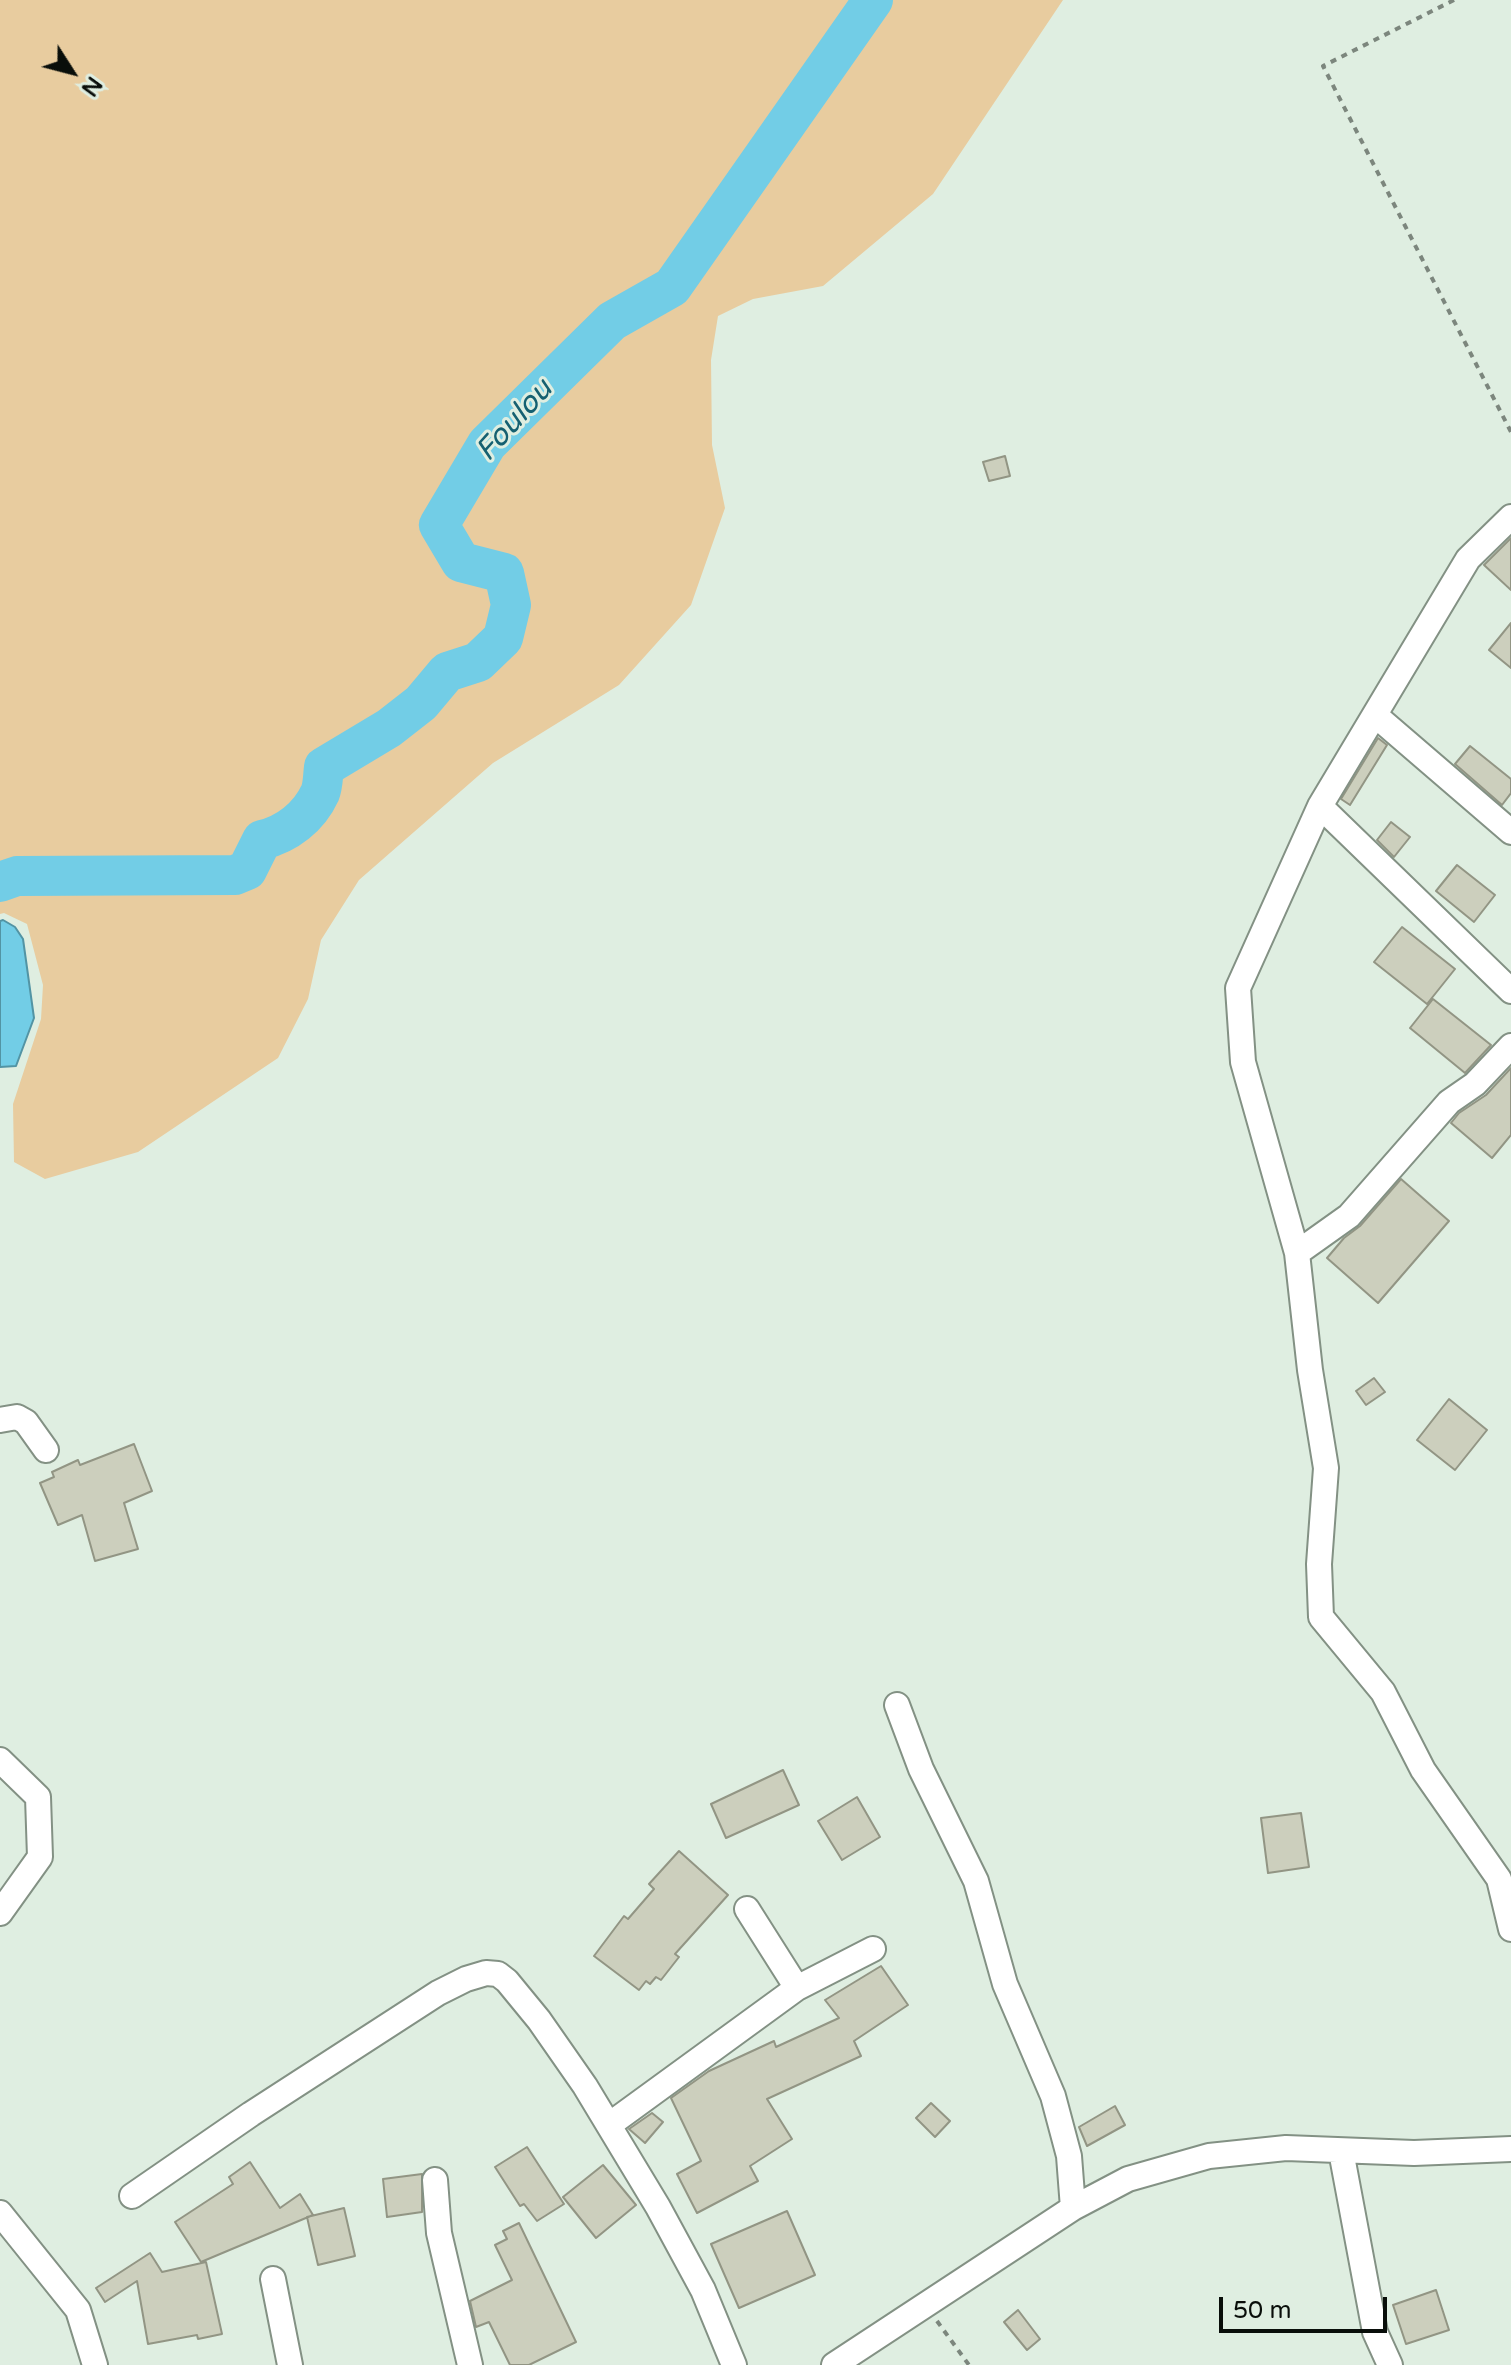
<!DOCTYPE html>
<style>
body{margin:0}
#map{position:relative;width:1511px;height:2365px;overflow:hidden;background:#dfeee1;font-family:"Varela Round",sans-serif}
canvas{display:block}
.north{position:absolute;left:32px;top:32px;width:80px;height:80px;-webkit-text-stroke:6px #dfeee1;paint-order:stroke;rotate:126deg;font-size:22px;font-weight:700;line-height:32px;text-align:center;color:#090e0a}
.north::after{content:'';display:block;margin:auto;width:28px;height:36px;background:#090e0a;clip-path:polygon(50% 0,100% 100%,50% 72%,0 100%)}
.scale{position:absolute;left:1219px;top:2297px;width:168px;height:36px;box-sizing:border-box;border:4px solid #090e0a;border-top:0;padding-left:10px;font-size:24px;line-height:28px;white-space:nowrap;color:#090e0a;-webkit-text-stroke:6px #dfeee1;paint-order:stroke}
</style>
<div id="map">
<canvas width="1511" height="2365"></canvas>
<div class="north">N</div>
<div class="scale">50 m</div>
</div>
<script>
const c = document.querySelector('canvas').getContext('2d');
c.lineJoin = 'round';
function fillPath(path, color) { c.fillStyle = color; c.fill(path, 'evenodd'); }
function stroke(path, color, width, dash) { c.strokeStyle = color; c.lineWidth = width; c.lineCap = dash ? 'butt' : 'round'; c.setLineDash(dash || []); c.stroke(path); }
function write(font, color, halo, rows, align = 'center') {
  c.font = font + ' "Varela Round",sans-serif'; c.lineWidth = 6; c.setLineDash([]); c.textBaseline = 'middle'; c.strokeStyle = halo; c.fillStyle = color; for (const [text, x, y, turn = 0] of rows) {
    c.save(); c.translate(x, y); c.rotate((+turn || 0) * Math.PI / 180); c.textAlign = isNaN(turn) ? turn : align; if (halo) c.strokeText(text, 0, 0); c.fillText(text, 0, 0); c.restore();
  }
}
const green = new Path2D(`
 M0 0H1063L933 194 823 286 753 299 718 316 711 360 712 445 725 508 691 605 619 685 493 763 359 880 321 940 308 999 278 1058 138 1152 45 1179 14 1162 13 1104 41 1019 43 985 27 924 4 913 0 914Z`);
const water = new Path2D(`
 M3 920 15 927 23 939 34 1018 16 1066 0 1067V921Z`);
const river = new Path2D(`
 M0 882 17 876 235 875 247 870 262 840C287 834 309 817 320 793 323 786 323 775 324 767L389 728 421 703 447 672 478 662 503 638 511 605 504 573 461 562 439 525 487 444 612 321 672 287 873 0`);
const building = new Path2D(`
 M1005 456 1010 476 989 481 983 462Z
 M1511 538V590L1484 565Z
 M1511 623V668L1489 650Z
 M1378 738 1387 745 1350 805 1341 799Z
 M1470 746 1511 779V793L1502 805 1455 764Z
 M1391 822 1410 837 1394 857 1377 840Z
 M1457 865 1495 895 1474 922 1436 891Z
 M1402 927 1455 969 1427 1004 1374 962Z
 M1433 999 1491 1045 1465 1073 1410 1028Z
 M1511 1068V1135L1492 1158 1451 1123 1459 1113 1486 1095Z
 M1401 1179 1449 1221 1378 1303 1327 1258 1344 1238 1360 1226Z
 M1374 1378 1385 1392 1366 1405 1356 1391Z
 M1449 1399 1487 1430 1455 1470 1417 1440Z
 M134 1444 152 1491 124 1503 138 1549 95 1561 82 1515 58 1525 40 1483 54 1477 52 1472 78 1460 80 1465Z
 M783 1770 799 1805 726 1838 711 1804Z
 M857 1797 880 1837 842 1860 818 1821Z
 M1301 1813 1309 1867 1268 1873 1261 1818Z
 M679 1851 728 1895 675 1954 679 1957 661 1980 656 1977 650 1984 646 1981 639 1990 594 1956 624 1916 628 1919 654 1889 649 1884Z
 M881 1966 908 2005 854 2041 861 2056 767 2099 792 2139 750 2166 758 2181 697 2213 677 2174 701 2161 671 2098 709 2071 774 2041 776 2047 839 2018 825 2000Z
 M931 2103 950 2121 935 2137 916 2118Z
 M1115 2106 1125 2125 1087 2146 1079 2127Z
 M652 2113 663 2122 645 2143 629 2129Z
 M527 2147 564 2204 537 2221 524 2204 520 2206 495 2167Z
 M250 2162 280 2208 300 2194 313 2215 201 2262 175 2222 233 2184 229 2177Z
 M603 2165 636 2205 596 2238 563 2197Z
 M422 2174V2212L387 2217 383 2179Z
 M344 2208 355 2256 318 2265 307 2217Z
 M787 2211 815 2275 739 2308 711 2244Z
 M519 2223 576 2342 529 2365H510L489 2322 476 2327 470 2301 512 2280 495 2245 507 2239 503 2231Z
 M150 2253 162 2272 206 2262 222 2334 198 2339 197 2335 148 2344 137 2281 105 2302 96 2288Z
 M1436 2290 1449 2330 1406 2344 1393 2305Z
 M1018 2310 1040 2339 1027 2350 1004 2322Z`);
const path = new Path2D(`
 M1454 0 1323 66 1511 432
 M937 2321 969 2365`);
const minor = new Path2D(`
 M1511 517 1468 559 1320 806 1238 988 1243 1062 1297 1253 1310 1370 1326 1468 1319 1564 1321 1617 1383 1692 1423 1770 1499 1879 1511 1929
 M1375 715 1511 832
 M1320 806 1511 991
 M1297 1253 1349 1216 1449 1102 1475 1084 1511 1046
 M0 1420 17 1417 26 1422 46 1450
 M897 1705 921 1769 976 1881 1005 1984 1053 2096 1069 2156 1073 2208
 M0 1760 38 1797 40 1857 0 1913
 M747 1909 797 1988 873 1949
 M609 2125 797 1988
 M1341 2151 1375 2332 1390 2365
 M435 2180 439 2233 470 2365
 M132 2196 251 2114 438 1993 466 1979 486 1973 498 1974 507 1981 539 2020 585 2086 658 2207 703 2290 734 2365
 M0 2213 78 2310 95 2365
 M273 2279 290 2365
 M834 2365 1073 2208 1128 2179 1209 2156 1286 2148 1414 2153 1511 2149`);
const waterNames = [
 ["Foulou",515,421,-48]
];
fillPath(green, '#e8cc9f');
fillPath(water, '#72cde6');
stroke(water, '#5294a4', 2);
stroke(river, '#72cde6', 40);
fillPath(building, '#cccfbd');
stroke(building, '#929584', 2);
stroke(minor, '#839184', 28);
stroke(path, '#7c867d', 4, [6, 6]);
stroke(minor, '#fff', 24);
write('italic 30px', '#156071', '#dfeee1', waterNames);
</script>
